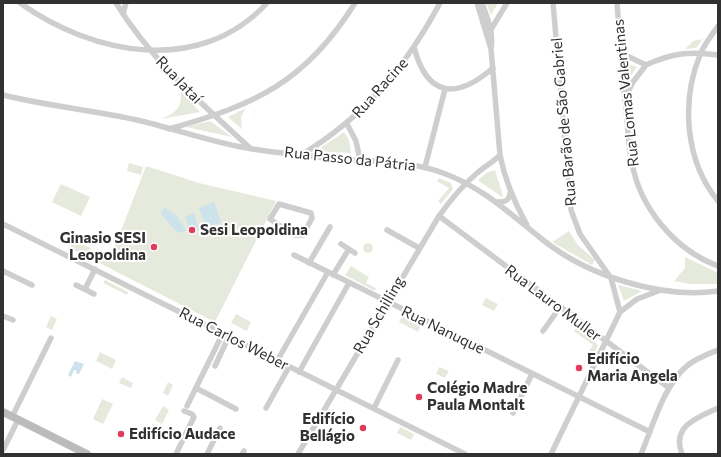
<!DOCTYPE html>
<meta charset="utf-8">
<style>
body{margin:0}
#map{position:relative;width:721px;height:457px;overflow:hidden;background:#fff;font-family:Commissioner,sans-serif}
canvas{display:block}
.frame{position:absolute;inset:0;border:4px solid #313131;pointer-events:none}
</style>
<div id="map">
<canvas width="721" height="457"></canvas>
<div class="frame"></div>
</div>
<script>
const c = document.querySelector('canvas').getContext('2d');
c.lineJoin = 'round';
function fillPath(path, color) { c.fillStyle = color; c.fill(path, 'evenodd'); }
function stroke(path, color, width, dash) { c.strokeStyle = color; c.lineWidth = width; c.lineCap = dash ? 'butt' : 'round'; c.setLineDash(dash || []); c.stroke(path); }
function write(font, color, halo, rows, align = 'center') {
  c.font = font + ' Commissioner,sans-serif'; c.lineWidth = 4; c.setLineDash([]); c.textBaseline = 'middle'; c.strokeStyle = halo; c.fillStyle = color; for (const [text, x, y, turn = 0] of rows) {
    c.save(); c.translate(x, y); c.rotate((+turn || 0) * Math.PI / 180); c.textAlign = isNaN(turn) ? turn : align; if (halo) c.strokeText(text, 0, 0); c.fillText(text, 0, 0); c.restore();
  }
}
const green = new Path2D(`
 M486 3H498L491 15Z
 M703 39 696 48 685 49 693 41Z
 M626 63 637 67 628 80 627 78Z
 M181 92 200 112 161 119C175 113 182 109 181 92Z
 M246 108 241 117 242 129 228 117Z
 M210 121 232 137 186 127Z
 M344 132 349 140 351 153 316 151Z
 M129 163 143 167 141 175 127 171Z
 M146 166 199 183 276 201 215 322 70 248 73 241 91 248 89 251 94 253 96 250 110 259Z
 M495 170 503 196 502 197 479 181V179L488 172Z
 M439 178 451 183 453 189 441 204 438 201 449 188 437 181Z
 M61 184 90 197 81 216 52 202Z
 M569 231 578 245 595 260 592 265 552 242Z
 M363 248a5 5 0 1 1 10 0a5 5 0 1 1-10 0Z
 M685 257 718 273V284H690L674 281 685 268Z
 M351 266 369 277 366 283 376 288 375 291 345 275Z
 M105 280 128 292 127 295 103 283Z
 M618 285H619L642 291 624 301Z
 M486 298 498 304 494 311 482 305Z
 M236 314 251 322 247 331 231 323Z
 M51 316 57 319 52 330 46 327Z
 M402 316 421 325 418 332 399 322Z
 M576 328 598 345 593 356 588 353 593 345 574 331Z
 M100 352 116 360 112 369 96 361Z
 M439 367 449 371 445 378 436 374Z
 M122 377 133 383 131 388 119 383Z
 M168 382 173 385 168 396 163 393Z
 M102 399 113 404 103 424 93 419Z
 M163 406 169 410 162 424 155 420Z
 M400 427 414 434 411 440 397 433Z`);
const water = new Path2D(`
 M214 202 221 223 206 228 199 208Z
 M164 207 177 216 186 231 178 233 161 214Z
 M194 213 199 229 190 233 185 217Z
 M75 361 84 364 79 374H76L77 371 74 370 71 377 68 375Z`);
const minor = new Path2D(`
 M20 3C93 55 200 76 267 3
 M116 3C151 60 201 103 250 148
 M477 3 491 49 500 155C505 181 514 202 527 225
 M482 3C487 17 494 33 491 48
 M553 3 571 210 580 234 611 278 620 312
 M617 3C620 38 622 74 626 109 628 127 628 146 632 163 640 208 675 250 718 266
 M123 14 126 3
 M718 26C712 35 704 44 700 55 681 101 685 161 718 201
 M490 31 507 3
 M414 47C427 97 456 100 493 68
 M621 53 646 65C672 53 690 51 718 55
 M3 95C47 106 93 110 137 120 176 129 213 143 252 149 285 154 319 157 354 160 385 162 414 162 443 173 484 188 510 214 543 240 588 276 661 299 718 291
 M625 98 633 82 646 65
 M347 124 356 141 360 160
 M169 129C255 105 306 82 355 3
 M301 155C364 117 405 68 440 3
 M425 167 445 89
 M498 202C505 202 509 201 510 193
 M279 204 311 213 312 218 303 235H294L270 219Z
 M439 216 669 388
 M3 224 465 454
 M387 230 419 248
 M341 244 355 253
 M294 255 650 432
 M309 263 330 227
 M3 271 32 285
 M333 275 349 249
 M76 285 94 294
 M85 289 95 269
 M3 316 13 320
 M543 331 560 307
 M277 361 328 272
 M215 366 229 336
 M299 372 349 283
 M196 388 236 409
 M187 406 223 333
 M266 408 289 367
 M374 408 398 360
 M513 413 532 374
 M12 417 51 338
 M3 450 18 420
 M176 454 194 417 192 414 184 411
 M207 454 220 428
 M242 454 244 451
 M298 454 439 216C449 202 462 186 476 174 484 167 492 163 500 155
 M551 454 620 312 637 299 661 290
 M641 454C653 426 664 384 688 365 697 358 708 354 718 350
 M682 454C671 426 698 417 718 408`);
const secondary = new Path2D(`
 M3 412 87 454`);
const markers = [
 [192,230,4,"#df3c5b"],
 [154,247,4,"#df3c5b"],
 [579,368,4,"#df3c5b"],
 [419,397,4,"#df3c5b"],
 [363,428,4,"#df3c5b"],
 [121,434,4,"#df3c5b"]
];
const streetNames = [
 ["Rua Jataí",179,80,46],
 ["Rua Racine",380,88,-48],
 ["Rua Lomas Valentinas",626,93,-96],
 ["Rua Barão de São Gabriel",564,122,-95],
 ["Rua Passo da Pátria",350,159,6],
 ["Rua Lauro Muller",553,303,37],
 ["Rua Schilling",379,315,-60],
 ["Rua Nanuque",443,330,26],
 ["Rua Carlos Weber",234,339,27]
];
const poiNames = [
 ["Sesi Leopoldina",200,230],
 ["Ginasio SESI",146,238,"right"],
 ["Leopoldina",146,255,"right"],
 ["Edifício",587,359],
 ["Maria Angela",587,376],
 ["Colégio Madre",427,388],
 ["Paula Montalt",427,405],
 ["Edifício",355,419,"right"],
 ["Bellágio",355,436,"right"],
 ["Edifício Audace",129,434]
];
fillPath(green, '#e6eadd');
fillPath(water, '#cde3ec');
stroke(minor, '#cecece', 5.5);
stroke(secondary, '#bbb', 8);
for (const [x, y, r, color] of markers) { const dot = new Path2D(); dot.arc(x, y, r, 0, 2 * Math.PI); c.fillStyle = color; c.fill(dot); stroke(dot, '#fff', 1.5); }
write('15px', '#313131', '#fff', streetNames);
write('bold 15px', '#313131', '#fff', poiNames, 'left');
</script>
